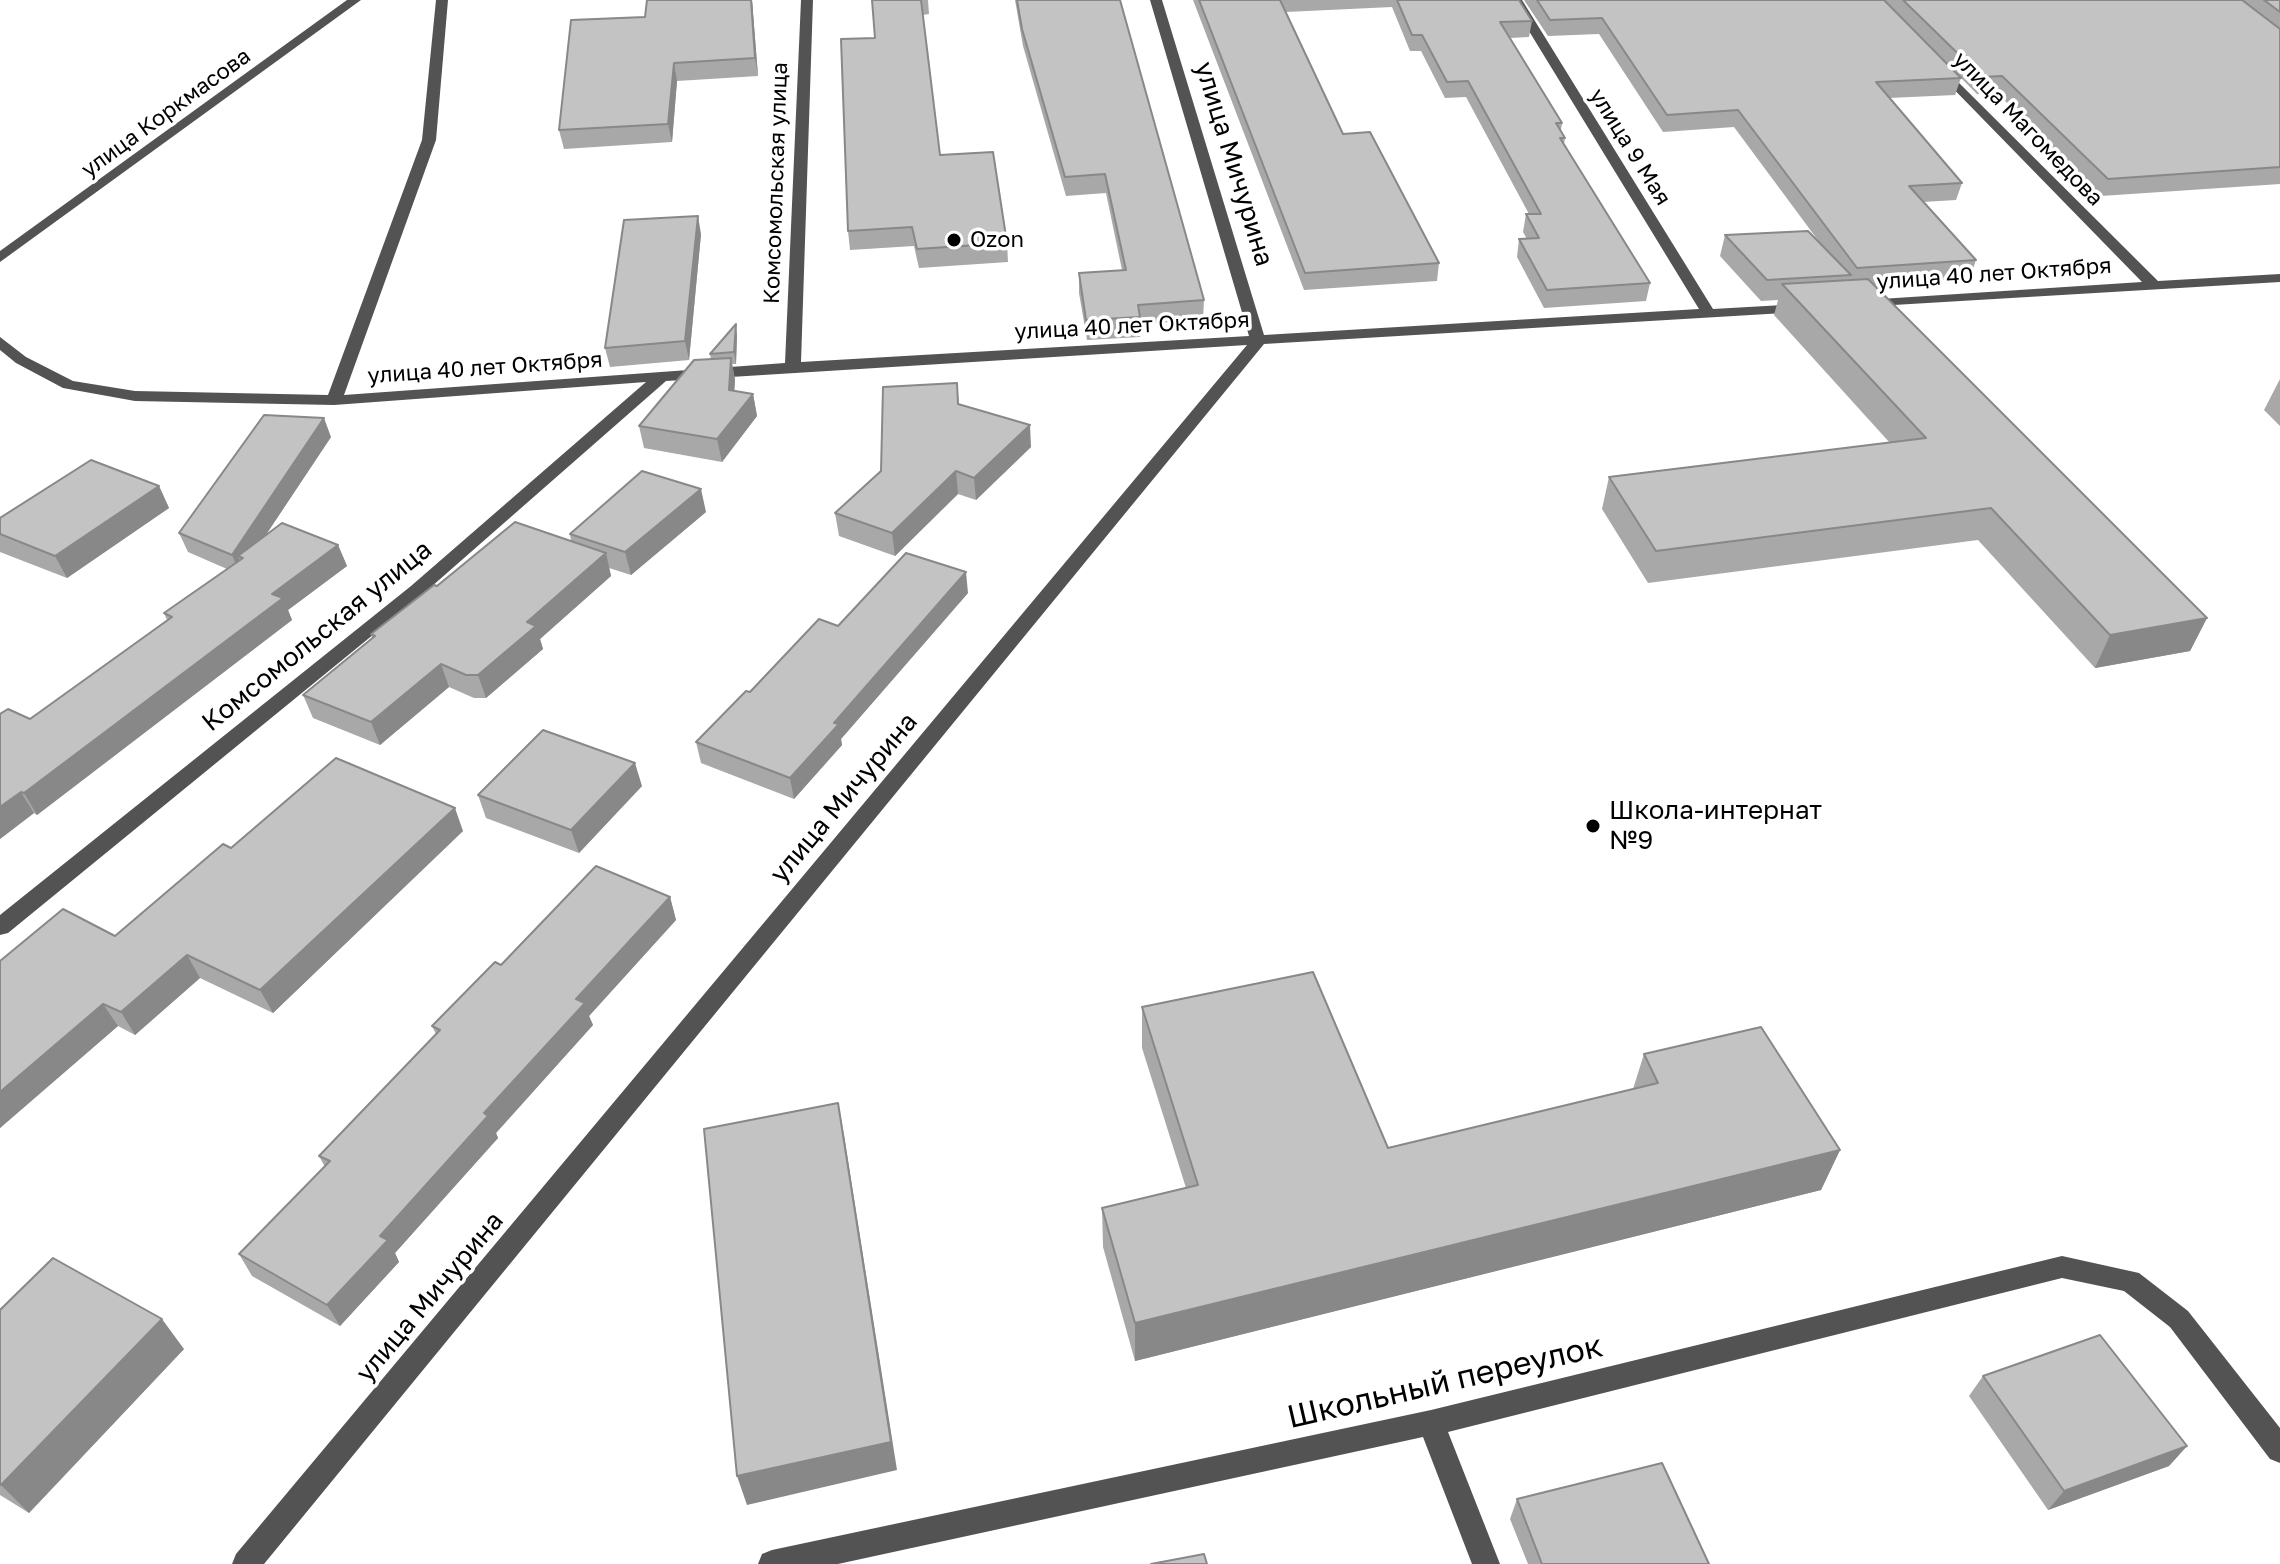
<!DOCTYPE html>
<meta charset="utf-8">
<style>
body{margin:0}
canvas{display:block;background:#fff}
</style>
<canvas width="2280" height="1564"></canvas>
<script>
const c = document.querySelector('canvas').getContext('2d');
c.lineJoin = 'round';
function fillPath(path, color) { c.fillStyle = color; c.fill(path, 'evenodd'); }
function stroke(path, color, width, dash) { c.strokeStyle = color; c.lineWidth = width; c.lineCap = dash ? 'butt' : 'round'; c.setLineDash(dash || []); c.stroke(path); }
function write(font, color, halo, rows, align = 'center') {
  c.font = font + ' "Golos Text",sans-serif'; c.lineWidth = 7; c.setLineDash([]); c.textBaseline = 'middle'; c.strokeStyle = halo; c.fillStyle = color; for (const [text, x, y, turn = 0] of rows) {
    c.save(); c.translate(x, y); c.rotate((+turn || 0) * Math.PI / 180); c.textAlign = isNaN(turn) ? turn : align; if (halo) c.strokeText(text, 0, 0); c.fillText(text, 0, 0); c.restore();
  }
}
const minor = new Path2D(`
 M347 0H361L0 262V251Z
 M436 0H448L436 140 344 395 785 363 801 0H813L801 362 1249 336 1150 0H1162L1264 335 1699 309 1510 0H1522L1713 309 1801 304 1808 308 1801 312 1264 344 264 1564H232L236 1554 1247 345 666 381 423 594 8 933 0 935V915L411 586 646 382 334 405 135 401 63 388 16 363 0 350V337L26 357 73 381 135 391 328 395 422 140Z
 M1941 65 2158 281 2280 274V282L1860 307 1858 304 1865 300 2142 282 1937 72V66Z
 M2062 1256 2139 1273 2188 1311 2280 1428V1463L2270 1459 2170 1327 2124 1291 2062 1278 1448 1432 1500 1564H1472L1423 1437 838 1564H758L762 1554 772 1550 1431 1410Z`);
const wall = new Path2D(`
 M752 0 758 76 677 81 672 142 564 149 559 130 645 17Z
 M872 0H928L929 14 923 15 940 155 1007 243 1008 262 919 268 914 246 850 250 848 231 875 38Z
 M1015 0H1120L1204 300 1203 320 1140 324V337L1087 340 1079 293V273L1122 270 1106 193 1066 196 1023 46Z
 M1193 0H1519L1532 21 1529 37 1510 38 1562 123 1561 130 1565 138 1564 144 1650 283 1646 301 1544 308 1517 257 1519 239H1527L1523 232 1526 214H1529L1466 97 1445 98 1421 51H1410L1392 7 1286 12 1343 134 1439 263 1437 281 1304 290Z
 M1524 0H2280V184L2101 196 1997 93 1977 94 1925 42 1961 78 1955 95 1889 98 1962 183 1956 200 1923 202 1976 260 1970 278 1873 285 2207 618 2190 651 2095 668 1978 540 1648 583 1602 509 1609 477 1890 443 1774 315 1778 300 1761 301 1720 256 1725 235 1820 243 1734 127 1663 132 1599 34 1548 36Z
 M701 234 689 360 610 367 605 348Z
 M737 335 736 364H732L735 380 734 391 753 394 757 416 722 462 644 448 639 426 711 359 710 354Z
 M2280 379V426L2264 410Z
 M957 383 959 404 1031 447 976 500 958 494 895 556 839 536 835 513 881 471Z
 M331 437 266 534 338 545 347 566 288 610 292 620 37 815 34 813 0 839 30 719 167 620 164 613 227 569 188 552 179 533Z
 M159 486 169 508 67 578 0 552V518Z
 M706 512 631 575 609 568 611 576 540 639 543 649 486 698H474L449 687 380 745 313 718 303 695 372 638 371 634 437 586 571 541 570 534Z
 M968 593 841 739 842 745 794 799 701 763 696 742 750 692 838 626Z
 M642 786 579 853 486 818 478 795Z
 M463 831 273 1013 200 978 135 1035 118 1026 0 1128V961L115 936 231 848Z
 M670 897 676 920 589 1016 593 1025 496 1133 498 1138 395 1253 399 1262 340 1326 252 1276 239 1254 325 1167 319 1156 436 1034 432 1026 501 965Z
 M1142 1007 1388 1148 1633 1089 1644 1054 1840 1150 1821 1190 1135 1361 1103 1247 1102 1208 1186 1188 1142 1048Z
 M0 1310 184 1349 29 1513 0 1495Z
 M1983 1376 2187 1446 2169 1466 2048 1510 1969 1396Z
 M1517 1499 1709 1564H1528L1510 1519Z`);
const shadedWall = new Path2D(`
 M751 0H752L758 76 755 58Z
 M674 63 677 81 672 142 668 124Z
 M698 216 701 234 689 360 685 341Z
 M736 324 737 335 736 364 734 352Z
 M731 358 735 380 733 412 729 390Z
 M753 394 757 416 722 462 717 439Z
 M324 418 331 437 246 565 243 558 238 556 243 569 240 574 232 555Z
 M1030 425 1031 447 976 500 974 478Z
 M956 471 958 494 895 556 892 533Z
 M159 486 169 508 67 578 55 556Z
 M701 489 706 512 631 575 625 552Z
 M338 545 347 566 288 610 292 620 37 815 24 793 272 594Z
 M606 553 611 576 540 639 543 649 486 698 478 675 527 622Z
 M966 572 968 593 841 739 842 745 794 799 790 778 834 723Z
 M2207 618 2190 651 2095 668 2110 635Z
 M441 664 449 687 380 745 371 722Z
 M635 763 642 786 579 853 571 830Z
 M21 792 34 813 0 839V807Z
 M455 808 463 831 273 1013 260 990Z
 M670 897 676 920 589 1016 593 1025 496 1133 498 1138 395 1253 399 1262 340 1326 327 1305 380 1236 484 1113 576 999Z
 M187 955 200 978 135 1035 121 1012Z
 M103 1004 118 1026 0 1128V1092Z
 M838 1103 844 1135 897 1470 747 1505 737 1476Z
 M1840 1150 1821 1190 1135 1361V1323Z
 M162 1319 184 1349 29 1513 1 1485Z
 M2187 1446 2169 1466 2048 1510 2064 1491Z`);
const building = new Path2D(`
 M647 0H751L755 58 674 63 668 124 559 130 571 20 645 17Z
 M872 0H921L940 155 993 152 1007 243 917 249 912 227 848 231 841 39 875 38Z
 M1017 0H1120L1204 300 1138 305 1140 317 1086 320 1079 273 1126 270 1105 174 1065 177 1022 29Z
 M1199 0H1280L1343 134 1370 132 1439 263 1305 273Z
 M1397 0H1519L1532 21 1500 22 1562 123H1556L1565 138H1560L1650 283 1547 290 1519 239 1539 238 1526 214H1541L1468 81 1447 82 1422 35H1412Z
 M1537 0H1884L1961 78 1876 82 1962 183 1909 186 1976 260 1857 268 1738 110 1667 115 1602 18 1550 20Z
 M1903 0H2242L2280 29V167L2108 179 2002 76 1982 77Z
 M2264 0H2280V12Z
 M698 216 685 341 605 348 624 220Z
 M1808 231 1851 275 1767 280 1725 235Z
 M1868 279 2207 618 2110 635 1991 508 1656 551 1609 477 1926 438 1782 284Z
 M736 324 734 352 710 354Z
 M731 358 729 390 753 394 717 439 639 426 694 360Z
 M957 383 958 404 1030 425 974 478 956 471 892 533 835 513 881 471 883 387Z
 M264 415 324 418 232 555 179 533Z
 M91 460 159 486 55 556 0 534V518Z
 M642 471 701 489 625 552 570 534Z
 M515 522 606 553 527 622 536 626 478 675H466L441 664 371 722 303 695 375 636 371 634 434 585 437 586Z
 M282 523 338 545 272 594 283 598 24 793 21 792 0 807V714L8 709 30 719 172 617 164 613 243 558 238 556Z
 M906 553 966 572 834 723 839 724 790 778 696 742 746 691 750 692 819 619 838 626Z
 M543 730 635 763 571 830 478 795Z
 M336 758 455 808 260 990 187 955 121 1012 103 1004 0 1092V961L63 909 115 936 223 844 231 848Z
 M596 866 670 897 576 999 585 1003 484 1113 488 1116 380 1236 388 1240 327 1305 239 1254 330 1161 319 1156 440 1030 432 1026 495 962 501 965Z
 M1313 972 1388 1148 1658 1083 1644 1054 1761 1027 1840 1150 1135 1323 1102 1208 1198 1185 1142 1007Z
 M838 1103 891 1442 737 1476 704 1129Z
 M53 1258 162 1319 1 1485 0 1484V1310Z
 M2100 1335 2187 1446 2064 1491 1983 1376Z
 M1662 1463 1709 1564H1542L1517 1499Z
 M1204 1554 1207 1564H1151Z`);
const markers = [
 [954,240,8,"#000"],
 [1593,826,8,"#000"]
];
const farStreetnames = [
 ["улица Коркмасова",166,113,-36],
 ["улица Магомедова",2028,129,46],
 ["улица 9 Мая",1630,147,58],
 ["Комсомольская улица",776,183,-88],
 ["улица 40 лет Октября",1994,274,-4],
 ["улица 40 лет Октября",1132,326,-3],
 ["улица 40 лет Октября",485,368,-4]
];
const farPoinames = [
 ["Ozon",970,240]
];
const streetNames = [
 ["улица Мичурина",1234,164,73],
 ["Комсомольская улица",317,636,-39],
 ["улица Мичурина",844,798,-50],
 ["улица Мичурина",430,1297,-50]
];
const poiNames = [
 ["Школа-интернат",1609,811],
 ["№9",1609,841]
];
const nearStreetnames = [
 ["Школьный переулок",1445,1382,-13]
];
fillPath(minor, '#535353');
fillPath(wall, '#a8a8a8');
fillPath(shadedWall, '#888');
fillPath(building, '#c3c3c3');
stroke(building, '#888', 2);
for (const [x, y, r, color] of markers) { const dot = new Path2D(); dot.arc(x, y, r, 0, 2 * Math.PI); c.fillStyle = color; c.fill(dot); stroke(dot, '#fff', 3); }
write('22px', '#000', '#fff', farStreetnames);
write('22px', '#000', '#fff', farPoinames, 'left');
write('26px', '#000', '#fff', streetNames);
write('26px', '#000', '#fff', poiNames, 'left');
write('32px', '#000', '#fff', nearStreetnames);
</script>
